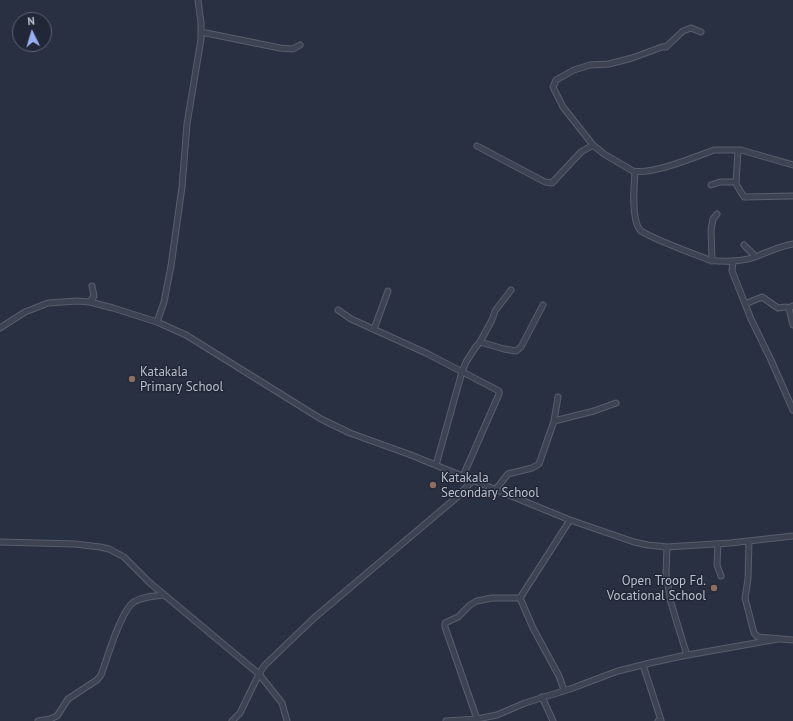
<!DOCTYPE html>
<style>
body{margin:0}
#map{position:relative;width:793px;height:721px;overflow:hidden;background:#293042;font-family:"PT Sans",sans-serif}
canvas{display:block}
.north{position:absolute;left:12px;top:12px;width:40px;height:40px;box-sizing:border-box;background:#222737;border:1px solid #5f6373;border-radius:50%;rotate:355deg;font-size:11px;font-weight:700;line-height:16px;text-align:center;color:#babecc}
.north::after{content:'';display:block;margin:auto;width:14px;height:18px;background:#98aef3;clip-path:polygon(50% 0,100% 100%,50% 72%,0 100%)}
</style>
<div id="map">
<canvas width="793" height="721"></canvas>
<div class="north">N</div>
</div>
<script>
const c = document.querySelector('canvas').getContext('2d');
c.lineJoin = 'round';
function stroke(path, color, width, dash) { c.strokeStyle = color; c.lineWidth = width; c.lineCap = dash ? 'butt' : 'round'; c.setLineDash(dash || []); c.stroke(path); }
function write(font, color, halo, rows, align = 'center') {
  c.font = font + ' "PT Sans",sans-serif'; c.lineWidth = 3; c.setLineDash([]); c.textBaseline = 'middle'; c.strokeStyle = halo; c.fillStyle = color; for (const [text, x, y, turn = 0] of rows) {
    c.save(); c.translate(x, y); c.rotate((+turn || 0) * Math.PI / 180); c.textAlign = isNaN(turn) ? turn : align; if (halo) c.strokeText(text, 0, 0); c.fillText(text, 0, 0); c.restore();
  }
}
const street = new Path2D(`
 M201 32 280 48 293 49 300 45
 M701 32 691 28 683 31 666 47H662L632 58 609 64 590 65 574 70 556 80 553 87 563 107 593 145 604 154 633 171C652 175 695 157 714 150H741L793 165
 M477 146 545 182 552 183 581 152 593 145
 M738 150 736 184 744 197 793 196
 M635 172C634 186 631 219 640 230 647 237 697 255 709 260 724 262 740 262 755 257 768 252 780 246 793 244
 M711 185 720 182H736
 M744 245 755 256
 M712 261 711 230 713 219 717 214
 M733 261 732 271 734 276 751 319 771 360 793 410
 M90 302 94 296 92 286
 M745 304 762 297 778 308 786 307 789 308
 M793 306 789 308 793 325
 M338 310 351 319 426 353 499 391V394L463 476
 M157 322 164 302 171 266 182 187 187 124 201 39V23L198 0
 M0 328 25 312 48 303 77 301 90 302 113 308 157 322 186 335 321 419 350 433 411 455 570 520 634 542 648 545 667 547 730 543 793 536
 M374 329 388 291
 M480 342 504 349 516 351 521 347 543 305
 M554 421 594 411 616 403
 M436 465 462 372 466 362 475 348 480 342 492 320 495 311 511 290
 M496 489 508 474 532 468 539 464 554 421 558 397
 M749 541 748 579 745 598 754 633 758 637 793 640
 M0 542 75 544 100 547 109 549 124 557 150 583 259 674 240 713 232 721
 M718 544 717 565 721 576
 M667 547 666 573 671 603 686 652
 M643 665 661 720 658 721
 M564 690 559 676 533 628 520 598 570 520
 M542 697 553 721
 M477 719 445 627V623L458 617 470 605 477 601 492 598H520
 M38 721 50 719 57 716 68 699 97 680 101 675C107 659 121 610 134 602 143 596 154 596 164 595
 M287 721 282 703 259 674 264 666 314 618 456 498 473 480
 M446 721 477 719 497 715 525 703 570 689 618 671 650 663 682 656 778 639`);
const markers = [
 [132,379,4,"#8d6e63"],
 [433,485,4,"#8d6e63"],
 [714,588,4,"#8d6e63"]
];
const poiNames = [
 ["Katakala",140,372],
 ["Primary School",140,387],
 ["Katakala",441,478],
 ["Secondary School",441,493],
 ["Open Troop Fd.",706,581,"right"],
 ["Vocational School",706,596,"right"]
];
stroke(street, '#585e6c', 7);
stroke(street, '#3d4352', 5);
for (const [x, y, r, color] of markers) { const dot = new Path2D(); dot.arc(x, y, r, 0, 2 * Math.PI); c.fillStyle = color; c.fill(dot); stroke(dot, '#222737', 1.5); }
write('13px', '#babecc', '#222737', poiNames, 'left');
</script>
